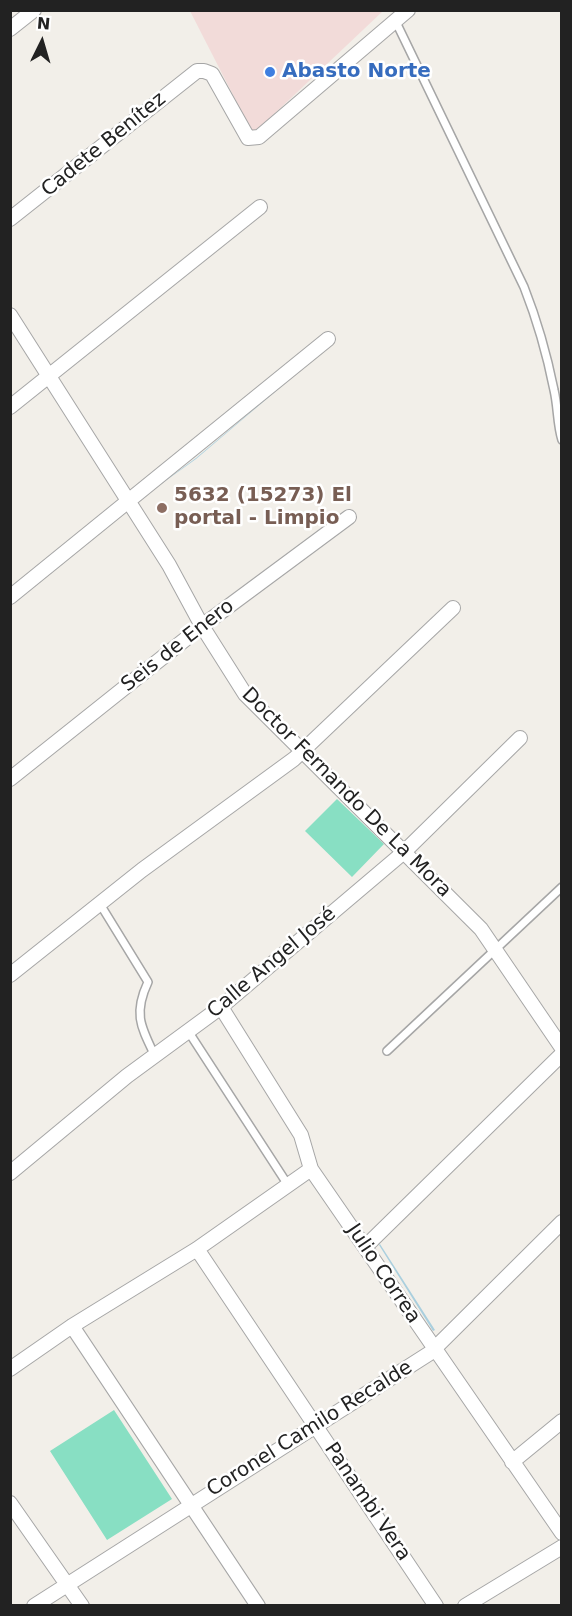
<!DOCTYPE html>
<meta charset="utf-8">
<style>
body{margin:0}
#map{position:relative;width:572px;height:1616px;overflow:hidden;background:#f2efe9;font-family:"DejaVu Sans",sans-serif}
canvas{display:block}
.frame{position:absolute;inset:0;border:12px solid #222;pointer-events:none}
.north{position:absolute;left:12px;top:12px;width:60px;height:60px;-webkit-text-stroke:4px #fff;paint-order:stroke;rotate:5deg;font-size:16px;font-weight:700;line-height:24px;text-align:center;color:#222}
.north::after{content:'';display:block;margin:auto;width:21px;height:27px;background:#222;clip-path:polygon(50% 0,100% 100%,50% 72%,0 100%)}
</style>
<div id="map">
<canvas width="572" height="1616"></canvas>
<div class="frame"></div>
<div class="north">N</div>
</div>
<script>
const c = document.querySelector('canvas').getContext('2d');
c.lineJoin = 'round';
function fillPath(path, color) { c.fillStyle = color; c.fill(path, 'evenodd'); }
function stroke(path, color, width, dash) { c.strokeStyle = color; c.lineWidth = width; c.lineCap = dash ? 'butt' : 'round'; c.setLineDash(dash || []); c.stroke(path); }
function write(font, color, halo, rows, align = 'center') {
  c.font = font + ' "DejaVu Sans",sans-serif'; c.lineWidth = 5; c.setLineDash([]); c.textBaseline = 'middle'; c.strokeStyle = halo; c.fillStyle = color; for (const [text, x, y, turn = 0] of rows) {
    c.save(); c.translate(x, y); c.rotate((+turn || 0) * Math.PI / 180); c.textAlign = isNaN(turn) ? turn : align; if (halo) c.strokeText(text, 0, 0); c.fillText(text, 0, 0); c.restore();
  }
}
const commercial = new Path2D(`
 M190 11H383L253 134Z`);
const pitch = new Path2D(`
 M337 799 384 844 352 877 305 831Z
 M114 1410 172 1499 107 1540 50 1451Z`);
const water = new Path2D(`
 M336 340 196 459 143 497 196 458Z
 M380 1244 435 1330 433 1331 379 1245Z`);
const service = new Path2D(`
 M395 20 524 287C537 320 547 355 554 390 558 407 557 424 562 440
 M100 904 148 982C133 1014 141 1027 155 1056
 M188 1031 288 1185
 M387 1051 562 887`);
const minor = new Path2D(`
 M10 29 34 10
 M10 219 197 71H204L212 74 248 138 259 137 408 10
 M10 315 169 565 202 626 245 694 481 929 562 1048
 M10 407 260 207
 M10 597 328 339
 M10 779 202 626 349 517
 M10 975 142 870 294 759 453 608
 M221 1007 301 1135 311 1169 562 1533
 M10 1173 127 1076 221 1007 404 852 520 738
 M365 1247 562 1054
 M197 1249 436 1606
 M72 1326 258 1606
 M10 1369 72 1326 197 1249 311 1169
 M512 1462 562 1421
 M10 1503 82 1606
 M34 1606 430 1353 562 1222
 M465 1606 562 1547`);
const markers = [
 [270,72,6,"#3f7fe0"],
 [162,508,6,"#8d6e63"]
];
const shopNames = [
 ["Abasto Norte",282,72]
];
const streetNames = [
 ["Cadete Benítez",104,145,-39],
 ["Seis de Enero",178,646,-38],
 ["Doctor Fernando De La Mora",346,793,45],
 ["Calle Angel José",272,963,-40],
 ["Julio Correa",383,1274,56],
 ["Coronel Camilo Recalde",310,1429,-32],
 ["Panambi Vera",367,1502,56]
];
const educationNames = [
 ["5632 (15273) El",174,496],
 ["portal - Limpio",174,519]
];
fillPath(commercial, '#f2dbd9');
fillPath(pitch, '#88dfc3');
fillPath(water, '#aacfde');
stroke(service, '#a6a6a6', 10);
stroke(minor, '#a6a6a6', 16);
stroke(service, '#fff', 7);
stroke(minor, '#fff', 14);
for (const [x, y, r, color] of markers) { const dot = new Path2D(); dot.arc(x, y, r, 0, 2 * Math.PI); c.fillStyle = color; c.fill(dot); stroke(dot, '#fff', 2); }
write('bold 20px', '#366cbe', '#fff', shopNames, 'left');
write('20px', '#222', '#fff', streetNames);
write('bold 20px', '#785e54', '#fff', educationNames, 'left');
</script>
